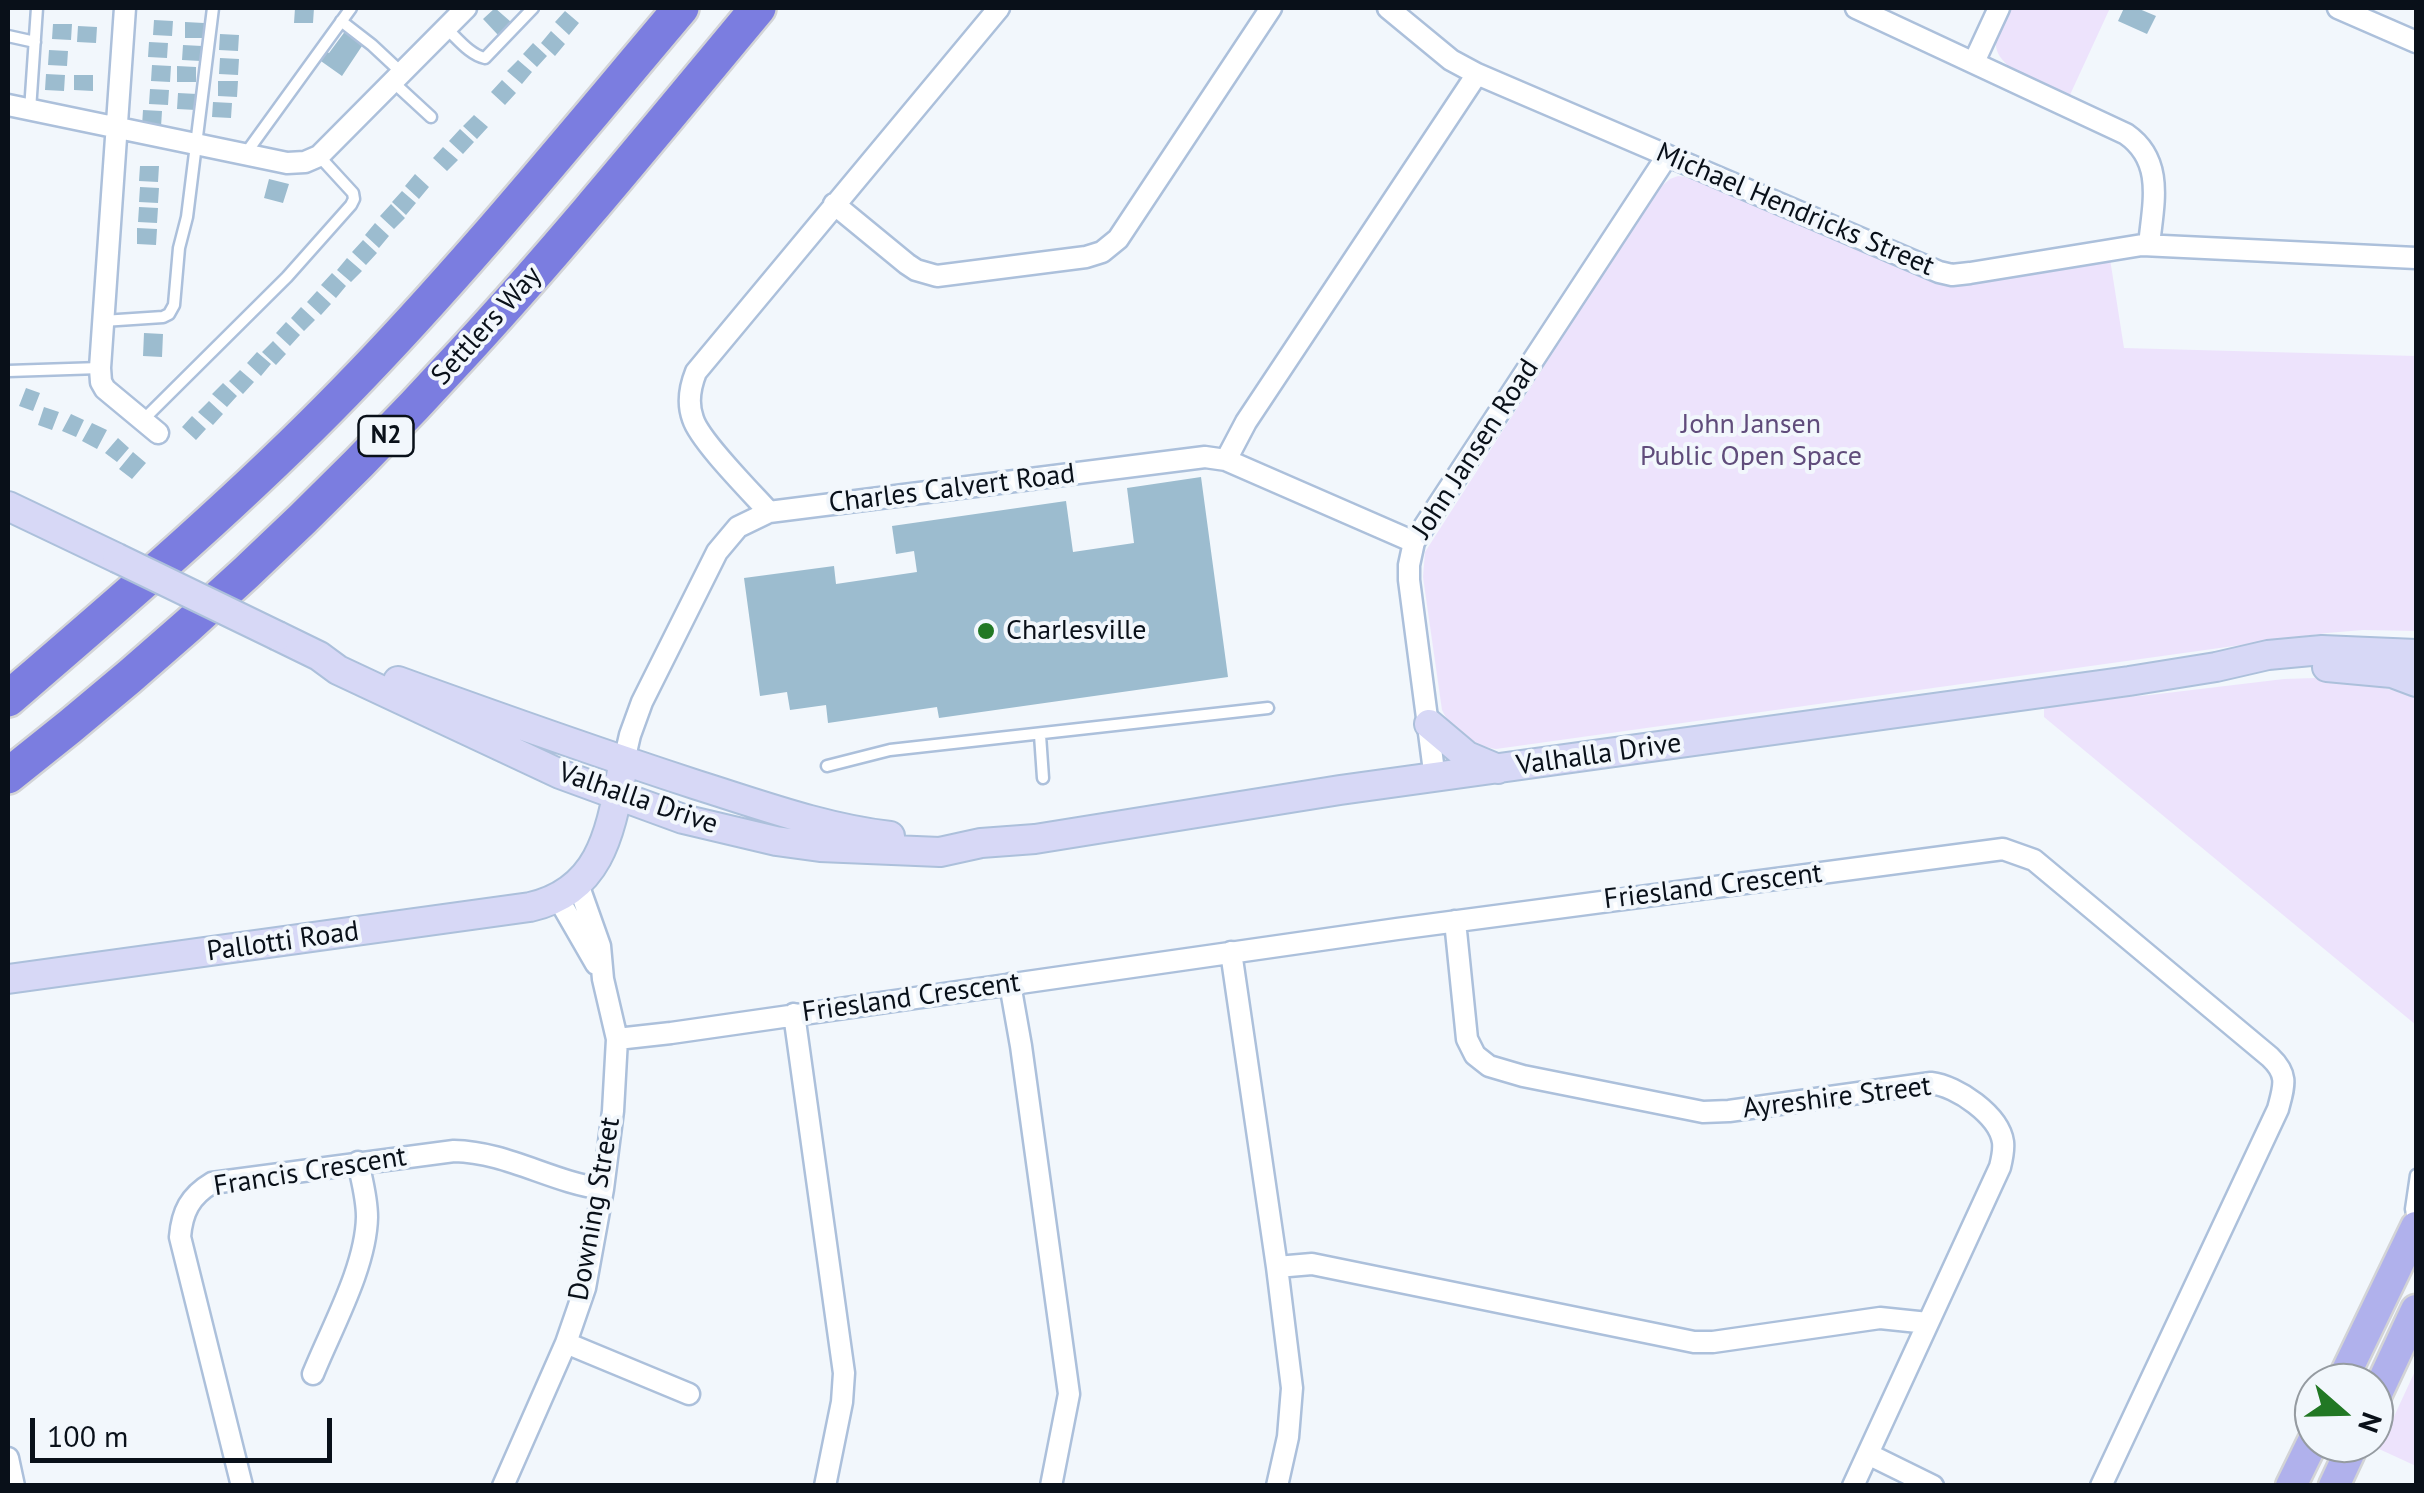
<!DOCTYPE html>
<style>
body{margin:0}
#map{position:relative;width:2424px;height:1493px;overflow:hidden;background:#f2f7fc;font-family:"PT Sans",sans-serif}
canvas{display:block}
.frame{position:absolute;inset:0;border:10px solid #091019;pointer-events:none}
.north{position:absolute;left:2294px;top:1363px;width:100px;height:100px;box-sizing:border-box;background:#f2f7fc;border:2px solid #959ba1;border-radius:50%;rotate:110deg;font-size:28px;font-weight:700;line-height:40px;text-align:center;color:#091019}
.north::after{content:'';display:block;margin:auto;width:35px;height:45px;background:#227824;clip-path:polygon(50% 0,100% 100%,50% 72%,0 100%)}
.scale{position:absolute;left:30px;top:1418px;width:302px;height:45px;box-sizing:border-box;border:5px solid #091019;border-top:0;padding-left:12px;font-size:30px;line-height:35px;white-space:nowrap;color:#091019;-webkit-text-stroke:8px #f2f7fc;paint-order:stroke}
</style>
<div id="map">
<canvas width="2424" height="1493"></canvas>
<div class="frame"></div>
<div class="north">N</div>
<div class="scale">100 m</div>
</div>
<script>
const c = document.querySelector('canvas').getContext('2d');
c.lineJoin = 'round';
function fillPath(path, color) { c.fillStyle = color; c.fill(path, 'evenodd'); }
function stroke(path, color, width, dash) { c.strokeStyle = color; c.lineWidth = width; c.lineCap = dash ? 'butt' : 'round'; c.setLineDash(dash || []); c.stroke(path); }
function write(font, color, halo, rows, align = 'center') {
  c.font = font + ' "PT Sans",sans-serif'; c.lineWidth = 8; c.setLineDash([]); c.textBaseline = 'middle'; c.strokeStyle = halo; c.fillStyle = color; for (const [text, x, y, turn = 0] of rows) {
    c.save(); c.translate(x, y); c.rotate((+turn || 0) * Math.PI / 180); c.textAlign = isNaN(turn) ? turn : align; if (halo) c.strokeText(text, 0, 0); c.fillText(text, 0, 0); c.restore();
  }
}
const green = new Path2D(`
 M2007 8H2110L2069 97C2047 86 1991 70 1996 39 1997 28 2004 17 2007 8Z
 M1678 176 1698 179 1945 284 1958 285 2110 259 2124 348 2416 356V631L2363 630 2327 633 1496 749C1471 745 1453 733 1442 710L1423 577 1425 552 1657 190 1670 179Z
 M2315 678 2364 683 2416 696V1025L2044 717V704L2150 695 2284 679Z
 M2416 1369V1466L2379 1449Z`);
const building = new Path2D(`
 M295 8H314L313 23H294Z
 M495 8 511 22 498 35 483 19Z
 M2124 8H2137L2156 16 2147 34 2118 21Z
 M565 11 579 23 569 35 555 22Z
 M154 20 173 21 172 36 153 35Z
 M185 22 204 23V38H185Z
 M53 24H72L71 40 52 39Z
 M78 26 97 27 96 43 77 42Z
 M346 30 364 43 342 76 318 59 324 50 329 53Z
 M551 31 565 44 555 56 541 43Z
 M220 34 239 35 238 51 219 50Z
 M149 42 168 43 167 58 148 57Z
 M533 43 547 56 537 67 523 54Z
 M183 45 202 46 201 61 182 60Z
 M49 50 68 51 67 66 48 65Z
 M220 58 239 59 238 75 219 74Z
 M518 60 532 72 522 84 507 71Z
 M152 65 171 66 170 82 151 81Z
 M177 66 196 67V82H177Z
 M46 74 65 75 64 91 45 90Z
 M74 75H93V91L74 90Z
 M502 80 516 93 505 105 491 92Z
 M218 81H238L237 97 218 96Z
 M150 89 169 90 168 105 149 104Z
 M178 93 197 94 196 110 177 109Z
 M213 102 232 103 231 118 212 117Z
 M143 110 162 111 161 127 142 126Z
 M474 115 488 127 477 139 463 126Z
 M460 129 474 142 463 154 449 141Z
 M443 147 458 160 447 171 433 158Z
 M140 166H159L158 182 139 181Z
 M415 174 429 187 419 199 405 186Z
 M269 179 289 184 283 203 264 198Z
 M140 187 159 188 158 203 139 202Z
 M402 191 416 203 406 215 392 202Z
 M391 204 405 218 394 229 380 216Z
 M139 207 158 208 157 223 138 222Z
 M375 223 389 236 379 248 365 235Z
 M137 228 157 229 156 245 137 244Z
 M363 240 377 253 366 265 352 252Z
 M347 258 362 271 351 282 337 270Z
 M332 273 346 286 336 298 321 285Z
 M317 291 331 304 321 315 307 302Z
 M301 307 315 320 304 331 291 318Z
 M286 322 300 335 290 346 276 333Z
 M144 333 163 334 162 357 143 356Z
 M273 341 286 354 276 365 262 352Z
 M257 352 271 364 261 376 247 363Z
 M240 370 254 382 243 394 229 381Z
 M223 383 237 396 227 407 212 394Z
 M26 388 40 393 33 411 19 406Z
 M209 401 223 414 213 425 198 412Z
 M44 407 59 412 52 430 38 425Z
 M71 414 84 420 76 437 62 431Z
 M192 416 206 429 196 440 182 427Z
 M92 423 107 430 97 449 82 441Z
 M118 438 129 448 117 462 105 453Z
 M133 452 146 463 132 479 119 469Z
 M1201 477 1228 677 939 718 937 707 828 723 826 705 790 710 787 692 760 696 744 578 834 566 836 584 917 572 914 551 896 554 892 526 1066 501 1073 552 1134 543 1127 488Z`);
const lane = new Path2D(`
 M341 21 372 45 402 73
 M446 28C458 39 470 55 485 58L533 8
 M8 36 35 42
 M393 82 431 117
 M30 110 37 8
 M246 153 351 8
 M103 321 163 317 169 314 174 305 179 248 187 217 213 8
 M8 371 100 368
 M142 421 287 277 351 205 354 199 353 193 319 156
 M1040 735 1043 778
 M827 766 890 750 1268 708
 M2414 1224 2411 1209 2416 1175`);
const street = new Path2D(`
 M125 8 100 368 101 382 105 389 158 433
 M1388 8 1451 60 1477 74 1939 272 1952 275 1970 273 2142 245 2416 258
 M1856 8 2126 134C2165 161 2153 204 2149 245
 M2338 8 2416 42
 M1974 62 1999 8
 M8 105 287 163 305 162 319 156 466 8
 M834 204 907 264 916 270 937 276 1086 257 1102 252 1118 239 1271 8
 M1226 460 1246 422 1477 74
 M769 512C751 492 700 441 693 419 687 403 690 387 696 372L999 8
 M624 761 630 735 642 702 717 552 738 527 769 512 1205 457 1226 460 1414 542
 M1435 779 1409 580V565L1414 542 1667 156
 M558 898 596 964
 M1455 921 1467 1039 1475 1055 1489 1066 1523 1076 1703 1112 1729 1111 1931 1083C1957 1086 1999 1115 2003 1142 2004 1150 2002 1159 2000 1167L1853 1486
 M1231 952 1277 1267 1292 1388 1288 1437 1277 1486
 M1010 984 1021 1046 1069 1394 1051 1486
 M794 1014 844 1373 842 1402 825 1486
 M617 1039 671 1033 1397 929 2003 849 2034 860 2270 1057C2289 1075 2284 1086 2278 1109L2101 1486
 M1277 1267 1312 1264 1694 1342H1713L1880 1318 1928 1323
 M566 1343 689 1394
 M313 1374C332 1327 366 1267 367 1217 367 1198 362 1181 358 1162
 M1868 1454 1933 1486
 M8 1458 14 1486
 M242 1486 180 1237C182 1212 190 1196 212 1183L454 1151C507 1152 551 1182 603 1189
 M503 1486 566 1343 585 1288 603 1189 613 1111 617 1039 603 979 600 946 578 884`);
const secondary = new Path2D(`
 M8 506 117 558
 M278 636 319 656 338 670 560 774 683 819 776 841 820 847 940 852 981 843 1035 839 1340 790 2129 681 2216 667 2268 655 2322 650 2416 654
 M2327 667 2392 673 2416 682
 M398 681C497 717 596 752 697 785 761 805 823 828 890 836
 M1429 724 1467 756 1498 769
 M8 979 530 907C605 890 611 825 624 761`);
const primary = new Path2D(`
 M2341 1383 2416 1227
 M2374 1400 2416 1310
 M2291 1486 2314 1439
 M2334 1486 2354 1443`);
const highway = new Path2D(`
 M8 699C123 600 239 501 345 392 464 270 571 138 681 8
 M8 776C173 647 327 503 468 348 569 238 663 122 758 8`);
const secondaryBridge = new Path2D(`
 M117 558 278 636`);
const markers = [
 [986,631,10,"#227824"]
];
const shields = [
 [386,436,55]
];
const shieldNames = [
 ["N2",386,436]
];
const streetNames = [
 ["Michael Hendricks Street",1795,210,23],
 ["Settlers Way",487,326,-48],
 ["John Jansen Road",1476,449,-57],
 ["Charles Calvert Road",952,489,-7],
 ["Valhalla Drive",1599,755,-8],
 ["Valhalla Drive",638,799,19],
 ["Friesland Crescent",1713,887,-7],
 ["Pallotti Road",283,942,-8],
 ["Friesland Crescent",911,998,-8],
 ["Ayreshire Street",1837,1098,-7],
 ["Francis Crescent",310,1172,-9],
 ["Downing Street",595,1209,-80]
];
const parkNames = [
 ["John Jansen",1751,425],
 ["Public Open Space",1751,457]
];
const poiNames = [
 ["Charlesville",1006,631]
];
fillPath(green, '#ede3fc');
fillPath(building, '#9cbccf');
stroke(lane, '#acc0db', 15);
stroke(street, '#acc0db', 25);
stroke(secondary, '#acc0db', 32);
stroke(primary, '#d3d4d6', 35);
stroke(highway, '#d3d4d6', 40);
stroke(lane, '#fff', 10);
stroke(street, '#fff', 20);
stroke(secondary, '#d7d8f6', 28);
stroke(primary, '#b0b1ec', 30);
stroke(highway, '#7b7de0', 35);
stroke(secondaryBridge, '#acc0db', 32, []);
stroke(secondaryBridge, '#d7d8f6', 28);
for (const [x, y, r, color] of markers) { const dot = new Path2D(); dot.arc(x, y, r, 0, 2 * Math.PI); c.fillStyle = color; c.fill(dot); stroke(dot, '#f2f7fc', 4); }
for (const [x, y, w] of shields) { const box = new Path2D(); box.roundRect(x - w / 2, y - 20, w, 40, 8); c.fillStyle = '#f2f7fc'; c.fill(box); stroke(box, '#091019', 2.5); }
write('bold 25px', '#091019', null, shieldNames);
write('28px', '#091019', '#f2f7fc', streetNames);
write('28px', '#604c7b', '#f2f7fc', parkNames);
write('28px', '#091019', '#f2f7fc', poiNames, 'left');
</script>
